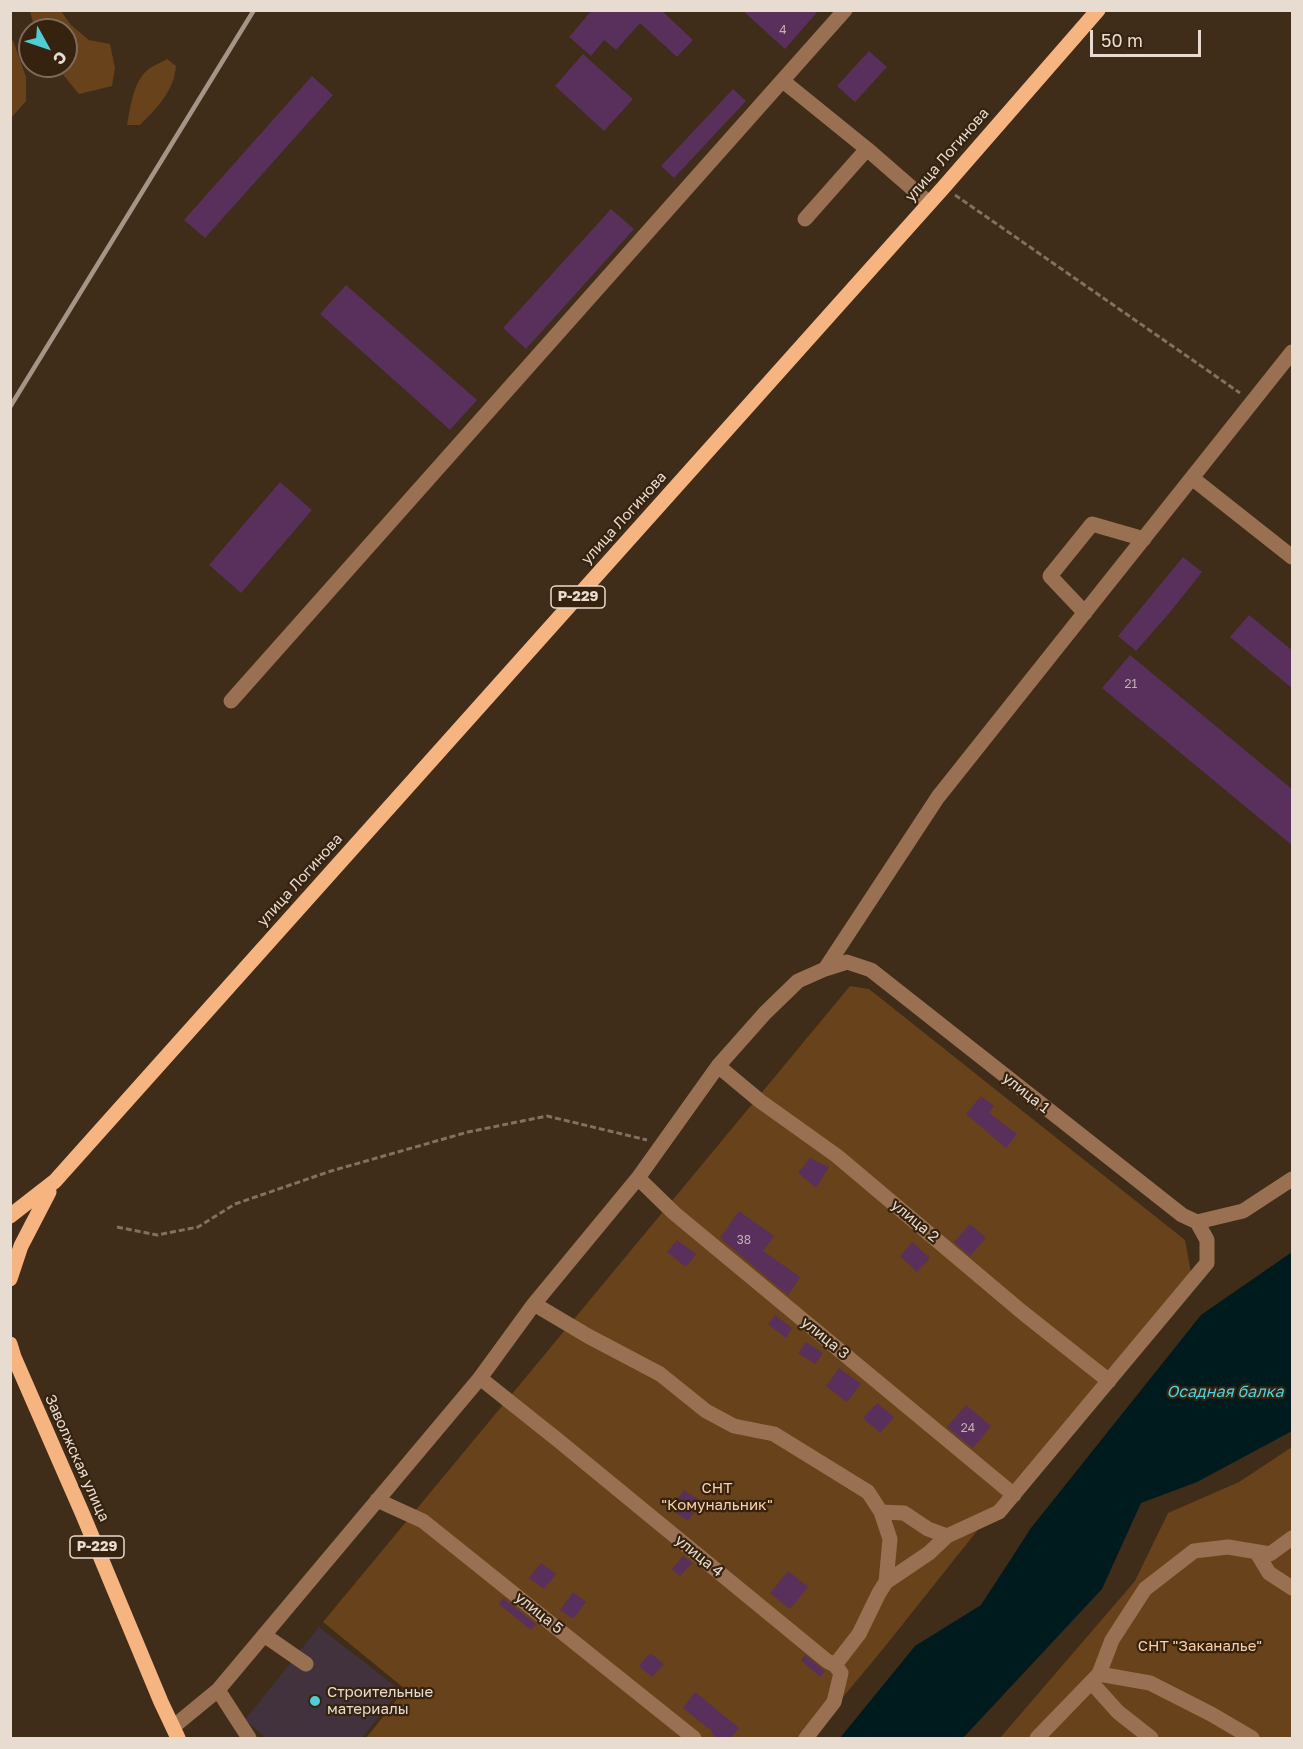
<!DOCTYPE html>
<meta charset="utf-8">
<style>
body{margin:0}
#map{position:relative;width:1303px;height:1749px;overflow:hidden;background:#3f2c19;font-family:"Golos Text",sans-serif}
canvas{display:block}
.frame{position:absolute;inset:0;border:12px solid #e8dbcf;pointer-events:none}
.north{position:absolute;left:18px;top:18px;width:60px;height:60px;box-sizing:border-box;background:#35220f;border:2px solid #7d6c5c;border-radius:50%;rotate:130deg;font-size:16px;font-weight:700;line-height:24px;text-align:center;color:#e8dbcf}
.north::after{content:'';display:block;margin:auto;width:21px;height:27px;background:#51ccd4;clip-path:polygon(50% 0,100% 100%,50% 72%,0 100%)}
.scale{position:absolute;left:1090px;top:30px;width:111px;height:27px;box-sizing:border-box;border:3px solid #e8dbcf;border-top:0;padding-left:8px;font-size:18px;line-height:21px;white-space:nowrap;color:#e8dbcf;-webkit-text-stroke:4px #35220f;paint-order:stroke}
</style>
<div id="map">
<canvas width="1303" height="1749"></canvas>
<div class="frame"></div>
<div class="north">С</div>
<div class="scale">50 m</div>
</div>
<script>
const c = document.querySelector('canvas').getContext('2d');
c.lineJoin = 'round';
function fillPath(path, color) { c.fillStyle = color; c.fill(path, 'evenodd'); }
function stroke(path, color, width, dash) { c.strokeStyle = color; c.lineWidth = width; c.lineCap = dash ? 'butt' : 'round'; c.setLineDash(dash || []); c.stroke(path); }
function write(font, color, halo, rows, align = 'center') {
  c.font = font + ' "Golos Text",sans-serif'; c.lineWidth = 4.5; c.setLineDash([]); c.textBaseline = 'middle'; c.strokeStyle = halo; c.fillStyle = color; for (const [text, x, y, turn = 0] of rows) {
    c.save(); c.translate(x, y); c.rotate((+turn || 0) * Math.PI / 180); c.textAlign = isNaN(turn) ? turn : align; if (halo) c.strokeText(text, 0, 0); c.fillText(text, 0, 0); c.restore();
  }
}
const commercial = new Path2D(`
 M319 1627 400 1690 362 1738H266L245 1720Z`);
const green = new Path2D(`
 M30 11H61L71 25 89 40 110 44 115 68 112 86 79 94 56 66H66V30H35Z
 M11 38 14 43 26 77V101L11 118Z
 M167 59 176 66C174 91 157 108 140 125H127C131 106 133 80 150 68 155 65 162 62 167 59Z
 M850 986 869 989 1185 1240 1191 1272 1008 1492 883 1649 809 1738H366L405 1689 323 1622Z
 M1292 1447V1738H1000L1135 1581 1168 1513 1239 1482Z`);
const water = new Path2D(`
 M1292 1252V1431L1197 1482 1141 1503 1102 1589 963 1738H840L915 1646 981 1605 1031 1528 1201 1315Z`);
const building = new Path2D(`
 M592 10H661L693 40 677 57 640 23 616 50 604 40 591 56 569 37Z
 M742 10H819L785 49Z
 M869 51 887 67 855 102 837 86Z
 M583 54 633 99 604 131 555 86Z
 M312 76 333 95 205 238 184 220Z
 M733 89 746 101 674 178 661 166Z
 M611 209 634 229 526 349 503 328Z
 M346 285 477 400 450 430 320 314Z
 M280 482 312 510 241 593 209 565Z
 M1183 557 1202 572 1171 611 1136 651 1118 636Z
 M1249 615 1293 651V689L1230 637Z
 M1130 655 1293 790V846L1102 688Z
 M981 1096 994 1106 989 1113 1017 1134 1006 1148 966 1114Z
 M810 1158 829 1167 816 1188 798 1173Z
 M739 1211 774 1236 763 1251 800 1277 788 1295 720 1238Z
 M970 1224 986 1238 970 1256 954 1242Z
 M677 1240 696 1254 686 1267 667 1252Z
 M912 1242 930 1258 917 1272 900 1256Z
 M775 1315 792 1328 786 1338 768 1324Z
 M806 1342 823 1353 815 1364 798 1353Z
 M839 1368 861 1384 847 1402 826 1386Z
 M877 1403 894 1417 880 1433 863 1418Z
 M966 1405 991 1426 973 1448 947 1427Z
 M684 1490 701 1501 688 1521 671 1509Z
 M683 1556 692 1563 680 1576 672 1569Z
 M541 1563 556 1574 544 1589 529 1578Z
 M788 1571 808 1587 790 1609 770 1593Z
 M573 1592 586 1602 573 1619 560 1610Z
 M503 1598 536 1624 531 1630 499 1604Z
 M650 1653 664 1664 652 1677 639 1666Z
 M805 1655 825 1671 820 1677 801 1660Z
 M695 1692 739 1728 731 1738H717L711 1733 712 1731 683 1708Z`);
const path = new Path2D(`
 M955 195 1240 393
 M117 1227 157 1235 198 1227 235 1204 331 1171 468 1132 547 1116 647 1140`);
const minor = new Path2D(`
 M783 81 867 149 929 203
 M805 219 867 149
 M1192 478 1292 557
 M1085 613 1050 576 1092 524 1144 539
 M231 701 845 10
 M825 969 938 797 1292 352
 M718 1066 760 1101 837 1156 1022 1312 1109 1381
 M638 1178 674 1213 1014 1495
 M534 1304 588 1336 660 1374 706 1411 734 1426 774 1434 868 1492 881 1512
 M480 1378 559 1441 827 1661 835 1665
 M377 1500 423 1521 694 1738
 M1257 1553 1269 1573 1292 1588
 M886 1582 890 1539 881 1512 904 1513 928 1529 947 1536
 M264 1635 306 1664
 M1099 1674 1150 1683 1211 1714 1252 1738
 M1091 1682 1118 1712 1151 1738
 M218 1690 249 1738
 M173 1727 218 1690 480 1378 534 1304 638 1178 718 1066 765 1013 798 981 825 969 847 962 871 970 1182 1215 1197 1222 1243 1211 1292 1179
 M806 1738 834 1702 841 1673 835 1665 859 1634 879 1593 886 1582 929 1553 947 1536 999 1512 1207 1263V1240L1197 1222
 M1037 1738 1099 1674 1112 1640 1145 1589 1194 1551 1228 1547 1270 1554 1292 1538`);
const major = new Path2D(`
 M10 1216 55 1181 943 188 1098 10
 M10 1279 21 1246 49 1192
 M10 1344 14 1357 83 1515 161 1702 178 1738`);
const rail = new Path2D(`
 M10 407 254 10`);
const markers = [
 [315,1701,6,"#51ccd4"]
];
const numberNames = [
 ["4",783,30],
 ["21",1131,684],
 ["38",744,1240],
 ["24",968,1428]
];
const shields = [
 [578,597,54],
 [97,1547,54]
];
const shieldNames = [
 ["Р-229",578,597],
 ["Р-229",97,1547]
];
const streetNames = [
 ["улица Логинова",947,155,-49],
 ["улица Логинова",624,518,-48],
 ["улица Логинова",300,880,-48],
 ["улица 1",1026,1093,38],
 ["улица 2",915,1221,40],
 ["улица 3",825,1338,39],
 ["Заволжская улица",77,1458,66],
 ["улица 4",699,1556,39],
 ["улица 5",539,1613,39]
];
const parkNames = [
 ["СНТ",717,1488],
 ["\"Комунальник\"",717,1505],
 ["СНТ \"Заканалье\"",1200,1646]
];
const poiNames = [
 ["Строительные",327,1692],
 ["материалы",327,1709]
];
const waterNames = [
 ["Осадная балка",1225,1392]
];
fillPath(commercial, '#42323e');
fillPath(green, '#68421a');
fillPath(water, '#001b1e');
fillPath(building, '#592f5c');
stroke(path, '#827161', 3, [6, 3]);
stroke(minor, '#997152', 15);
stroke(major, '#f6b481', 15);
stroke(rail, '#a59587', 4.5);
for (const [x, y, r, color] of markers) { const dot = new Path2D(); dot.arc(x, y, r, 0, 2 * Math.PI); c.fillStyle = color; c.fill(dot); stroke(dot, '#35220f', 2); }
write('12px', '#c4b0b2', null, numberNames);
for (const [x, y, w] of shields) { const box = new Path2D(); box.roundRect(x - w / 2, y - 11, w, 22, 4.5); c.fillStyle = '#35220f'; c.fill(box); stroke(box, '#e8dbcf', 1.5); }
write('bold 14px', '#e8dbcf', null, shieldNames);
write('15px', '#e8dbcf', '#35220f', streetNames);
write('15px', '#fcd1a9', '#35220f', parkNames);
write('15px', '#e8dbcf', '#35220f', poiNames, 'left');
write('italic 16px', '#47d4e4', '#35220f', waterNames);
</script>
